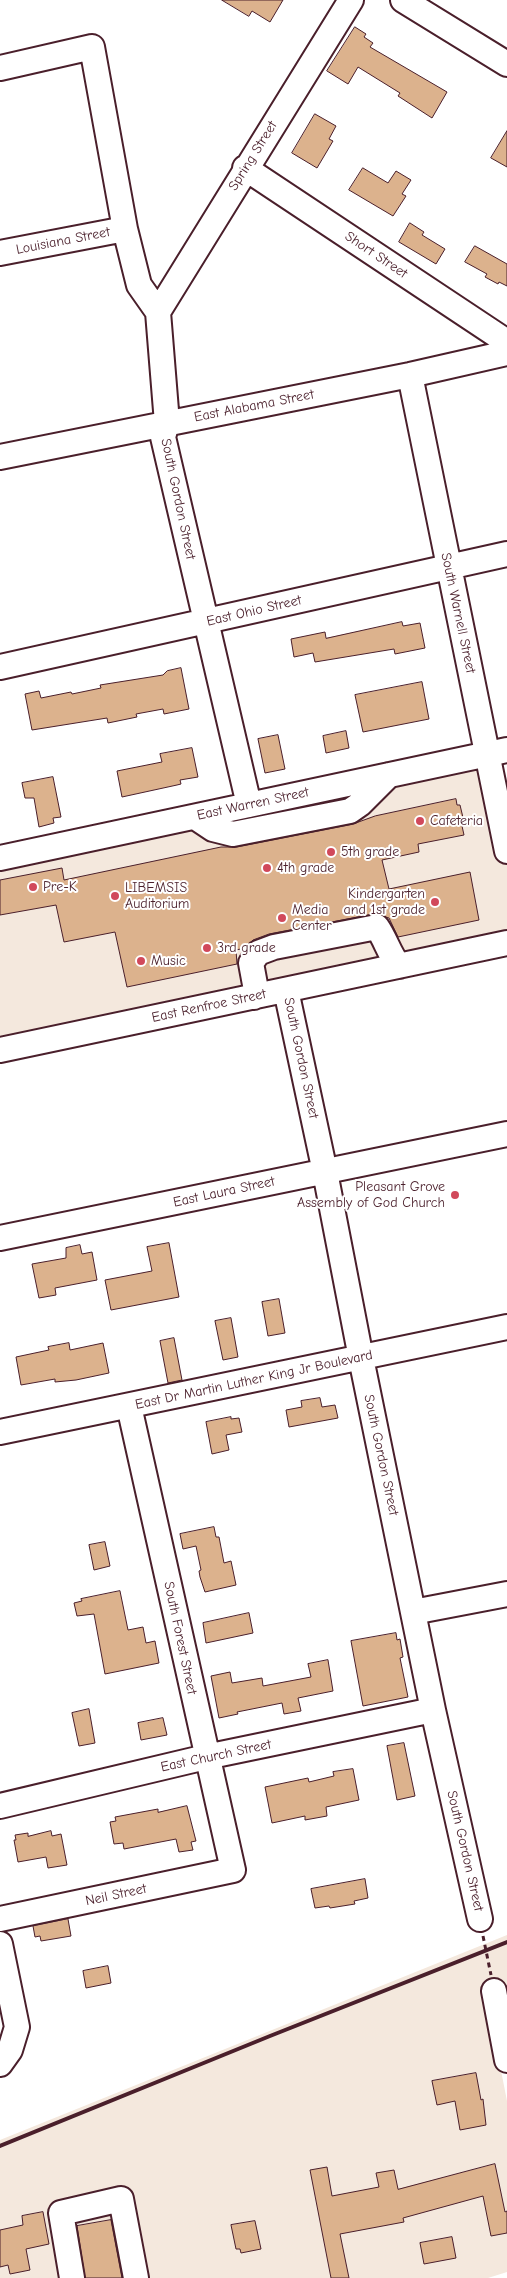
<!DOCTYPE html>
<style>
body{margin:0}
canvas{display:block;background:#fff}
</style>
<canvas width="507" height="2278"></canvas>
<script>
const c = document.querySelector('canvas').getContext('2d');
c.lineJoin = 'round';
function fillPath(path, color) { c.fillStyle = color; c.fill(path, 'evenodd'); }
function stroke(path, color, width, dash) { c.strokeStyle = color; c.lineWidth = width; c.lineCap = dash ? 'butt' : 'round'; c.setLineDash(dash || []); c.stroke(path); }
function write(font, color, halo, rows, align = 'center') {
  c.font = font + ' "Comic Neue",sans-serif'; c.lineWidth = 4; c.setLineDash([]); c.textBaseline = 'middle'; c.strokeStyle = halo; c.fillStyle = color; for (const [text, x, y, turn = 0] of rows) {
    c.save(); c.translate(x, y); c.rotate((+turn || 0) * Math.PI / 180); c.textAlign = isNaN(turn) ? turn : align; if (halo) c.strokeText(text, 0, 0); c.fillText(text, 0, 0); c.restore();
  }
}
const built = new Path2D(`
 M487 754 507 851V944L0 1051V858Z
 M507 1935V2015L501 1981 484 1984 507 2101V2272L488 2278H0V2140Z`);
const building = new Path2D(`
 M222 0H283L270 22 252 11 249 16Z
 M355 27 366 34 364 37 373 43 370 47 447 92 432 118 398 96 400 93 358 67 348 84 327 71Z
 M315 114 336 126 329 139 333 141 317 168 292 153Z
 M507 131V167L491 158Z
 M363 168 388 183 396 171 411 180 402 194 406 196 393 216 349 190Z
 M410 223 424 232 422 235 445 249 436 264 399 242Z
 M475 246 507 264V286L499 282 498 284 485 277 487 274 465 262Z
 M402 622 403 626 420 623 425 648 395 654 394 649 315 662 313 653 294 657 291 639 325 632 326 638Z
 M181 668 189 709 164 714 163 709 136 714 137 717 108 723 107 718 32 730 25 694 39 691 41 698 71 692 72 694 101 688 100 685 163 675 167 671Z
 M422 682 429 719 363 732 355 695Z
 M346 731 349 748 326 753 323 736Z
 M278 735 285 769 265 773 258 739Z
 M192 748 198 777 180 780 181 784 177 785 122 797 117 771 162 762 160 754Z
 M53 777 61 817 53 818 54 823 39 827 34 798H25L22 783Z
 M456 799 457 805H460L465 826H462L464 835 418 844 419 852 382 860 389 889 470 872 479 920 398 937 389 918 374 914 269 934 253 940 245 948 236 950 237 964 127 987 115 932 64 942 56 905 0 915V880L62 868 64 880 221 847H236L353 824 375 816Z
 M169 1243 179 1297 111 1310 105 1280 152 1271 147 1247Z
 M80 1245 82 1254 92 1252 97 1280 55 1288 56 1295 39 1298 32 1264 66 1258V1248Z
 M279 1299 285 1333 268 1336 262 1302Z
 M231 1318 238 1357 223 1360 215 1321Z
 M174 1338 182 1380 168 1383 160 1341Z
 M69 1343 70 1350 103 1343 109 1373 76 1380 55 1382V1379L21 1385 16 1357 49 1350 48 1347Z
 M320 1398 322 1407 335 1405 338 1418 289 1427 286 1410 302 1407 301 1401Z
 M231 1417V1419L239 1418 242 1432 226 1435 229 1450 212 1454 206 1422Z
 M214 1527 216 1537H219L224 1563 231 1561 236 1585 205 1592 200 1577 199 1571 201 1570 196 1546 183 1549 180 1534Z
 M105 1542 110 1566 94 1570 89 1545Z
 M120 1591 128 1630 143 1627 146 1643 155 1641 159 1663 105 1674 94 1614 77 1616 74 1603 82 1601 81 1599Z
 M249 1613 253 1633 206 1643 203 1623Z
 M396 1633 397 1640 400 1639 403 1657 400 1658 408 1697 363 1706 351 1641Z
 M328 1660 333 1691 298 1698 301 1711 284 1714 282 1703 237 1712 238 1714 219 1718 211 1676 230 1672 232 1683 262 1678 263 1686 311 1677 308 1664Z
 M89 1709 95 1743 79 1746 72 1713Z
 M163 1718 167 1735 141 1740 138 1723Z
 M404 1743 415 1796 397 1800 387 1746Z
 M353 1769 359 1800 326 1807 327 1816 305 1820V1816L272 1823 265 1787 308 1778 309 1782 334 1776 333 1772Z
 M187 1806 196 1841 191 1842 193 1850 179 1852 176 1839 124 1849 123 1843 114 1844 110 1822 116 1821 115 1817 158 1809V1812Z
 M51 1831 52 1836 61 1834 67 1865 48 1868 46 1857 18 1862 14 1840H16L15 1835 28 1833V1836Z
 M365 1879 368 1898 354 1901 355 1904 330 1908 329 1906 315 1908 311 1889Z
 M68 1919 71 1936 41 1941 40 1936 35 1937 33 1926Z
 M108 1966 111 1983 86 1988 83 1971Z
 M476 2073 481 2100 483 2099 486 2125 460 2130 455 2101 437 2105 432 2081Z
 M495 2164 505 2212 507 2211V2233L491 2236 483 2196 403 2218 404 2222 340 2234 349 2278H331L310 2170 327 2167 332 2196 379 2187 376 2173 394 2170 398 2189Z
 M43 2212 49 2244 26 2249 30 2270 10 2274 8 2265 0 2267V2230L23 2225 22 2216Z
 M111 2220 122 2278H85L77 2226Z
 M255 2221 261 2249 241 2253 240 2249H236L231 2225Z
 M452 2237 456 2258 424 2264 420 2243Z`);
const path = new Path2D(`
 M483 1936 491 1975`);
const minor = new Path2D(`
 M403 0 507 64
 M0 68 92 47 125 229 139 285 158 312 167 423 163 437 249 805
 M245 168 507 342
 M0 253 125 229
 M158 312 351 0
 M410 375 507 851
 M0 457 410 375 507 353
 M0 667 507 554
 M195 817 213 829 233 834 350 811 360 804 389 775
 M0 858 507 750
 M286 990 325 1172 361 1358 433 1710 480 1919
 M254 997 256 990 251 963 258 953 274 947 377 927C386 940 389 954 399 966
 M0 1050 507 943
 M0 1238 507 1134
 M0 1432 507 1327
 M413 1612 507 1594
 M0 1806 206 1757 433 1710
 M0 1919 233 1870 129 1406
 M0 1944 17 2027 10 2050 0 2064
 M494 1991 507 2060
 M72 2278 61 2213 121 2199 136 2278`);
const rail = new Path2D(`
 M0 2146 270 2036 507 1942`);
const markers = [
 [420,821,5,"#d1495b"],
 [331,852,5,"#d1495b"],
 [267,868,5,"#d1495b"],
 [33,887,5,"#d1495b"],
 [115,896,5,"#d1495b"],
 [435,902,5,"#d1495b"],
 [282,918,5,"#d1495b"],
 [207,948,5,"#d1495b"],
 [141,961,5,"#d1495b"],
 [455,1195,5,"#d1495b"]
];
const streetNames = [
 ["Spring Street",253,156,-58],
 ["Louisiana Street",63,241,-11],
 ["Short Street",376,255,34],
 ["East Alabama Street",254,406,-11],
 ["South Gordon Street",178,499,78],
 ["East Ohio Street",254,611,-13],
 ["South Warnell Street",458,613,78],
 ["East Warren Street",253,804,-12],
 ["East Renfroe Street",209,1006,-12],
 ["South Gordon Street",301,1058,78],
 ["East Laura Street",224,1192,-12],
 ["East Dr Martin Luther King Jr Boulevard",254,1380,-12],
 ["South Gordon Street",381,1455,78],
 ["South Forest Street",180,1638,78],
 ["East Church Street",216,1756,-12],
 ["South Gordon Street",465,1851,77],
 ["Neil Street",116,1895,-12]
];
const poiNames = [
 ["Cafeteria",430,821],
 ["5th grade",341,852],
 ["4th grade",277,868],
 ["Pre-K",43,887],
 ["LIBEMSIS",125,888],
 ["Auditorium",125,904],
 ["Kindergarten",425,894,"right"],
 ["and 1st grade",425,910,"right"],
 ["Media",292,910],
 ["Center",292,926],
 ["3rd grade",217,948],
 ["Music",151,961],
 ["Pleasant Grove",445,1187,"right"],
 ["Assembly of God Church",445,1203,"right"]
];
fillPath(built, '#f4e8dd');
fillPath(building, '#dcb28d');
stroke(building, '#4a1f2b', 1);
stroke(minor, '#4a1f2b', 28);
stroke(path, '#4a1f2b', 3, [5, 4]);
stroke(minor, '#fff', 24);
stroke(rail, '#4a1f2b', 4);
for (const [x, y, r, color] of markers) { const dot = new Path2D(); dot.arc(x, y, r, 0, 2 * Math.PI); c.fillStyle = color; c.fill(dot); stroke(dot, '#fff', 2); }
write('14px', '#4a1f2b', '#fff', streetNames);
write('14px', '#4a1f2b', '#fff', poiNames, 'left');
</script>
